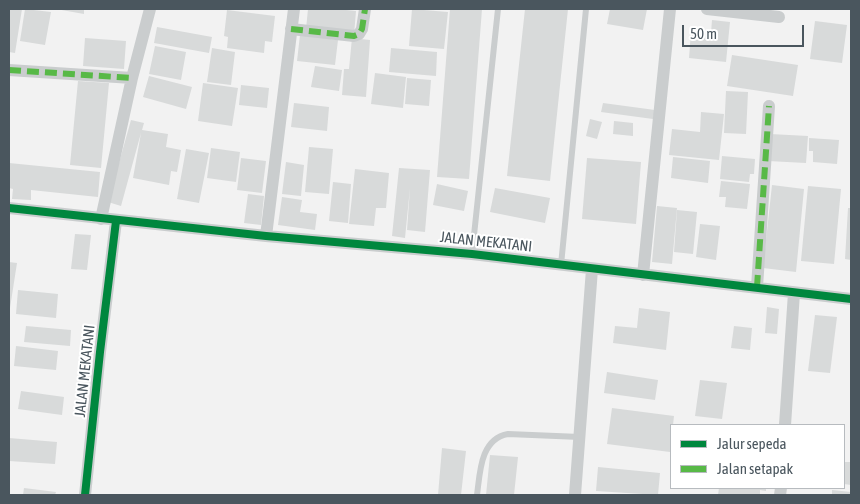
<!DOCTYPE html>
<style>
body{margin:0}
#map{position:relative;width:860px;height:504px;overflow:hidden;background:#f2f2f2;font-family:"Asap Condensed",sans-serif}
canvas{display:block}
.frame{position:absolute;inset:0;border:10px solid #4a565e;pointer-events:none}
.legend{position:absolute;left:670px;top:424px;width:175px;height:65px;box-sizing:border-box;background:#fff;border:1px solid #b7bbbf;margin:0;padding:6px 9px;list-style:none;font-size:15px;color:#4a565e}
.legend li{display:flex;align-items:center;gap:10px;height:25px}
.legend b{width:25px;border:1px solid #b7bbbf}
.scale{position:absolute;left:682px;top:25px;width:122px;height:22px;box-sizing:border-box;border:2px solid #4a565e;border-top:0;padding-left:6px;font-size:15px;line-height:18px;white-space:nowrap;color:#4a565e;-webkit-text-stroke:4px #fff;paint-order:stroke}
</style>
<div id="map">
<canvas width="860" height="504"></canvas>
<div class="frame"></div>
<ul class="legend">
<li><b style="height:6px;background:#00873e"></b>Jalur sepeda</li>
<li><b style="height:6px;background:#58b947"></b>Jalan setapak</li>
</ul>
<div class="scale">50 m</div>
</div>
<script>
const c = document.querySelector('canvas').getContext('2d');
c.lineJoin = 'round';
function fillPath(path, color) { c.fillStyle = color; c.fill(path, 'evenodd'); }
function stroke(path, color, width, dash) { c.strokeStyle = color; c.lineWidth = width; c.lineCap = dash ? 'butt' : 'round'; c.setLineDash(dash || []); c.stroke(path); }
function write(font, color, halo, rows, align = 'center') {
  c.font = font + ' "Asap Condensed",sans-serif'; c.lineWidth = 4; c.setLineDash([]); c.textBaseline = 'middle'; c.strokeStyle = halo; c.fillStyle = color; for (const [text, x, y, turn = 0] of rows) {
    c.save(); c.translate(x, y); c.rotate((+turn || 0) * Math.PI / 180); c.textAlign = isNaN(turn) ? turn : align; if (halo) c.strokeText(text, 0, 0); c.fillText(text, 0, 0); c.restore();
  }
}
const building = new Path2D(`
 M9 9H22L15 53 9 52Z
 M25 9 51 12 45 45 20 41Z
 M56 9H84V14Z
 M308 9H336L356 11 354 35 306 29Z
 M412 9 448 12 444 49 409 46Z
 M450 9H482L469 179 437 177Z
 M525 9H568L550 181 507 176Z
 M610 9H647L643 30 607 24Z
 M227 10 275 16 272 42 265 41 264 53 227 48 228 37 224 36Z
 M712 20 730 22 726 62 689 58 691 31 711 33Z
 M815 21 847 25 842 63 810 59Z
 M157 27 212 37 209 53 154 43Z
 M300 35 338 40 335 65 297 61Z
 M85 38 126 41 124 69 83 66Z
 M352 38 370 40 366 97 342 95 344 69H349Z
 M155 46 186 52 181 80 149 74Z
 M212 48 235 52 231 85 207 82Z
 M391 48 437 52 436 76 389 72Z
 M732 55 798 65 793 96 727 86Z
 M315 66 342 70 339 91 311 87Z
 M375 73 406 77 403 108 371 104Z
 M149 76 192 87 186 109 143 97Z
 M407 78 431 80 429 106 405 104Z
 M78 81 109 83 101 168 70 165Z
 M203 83 238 88 232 126 198 121Z
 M241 85 269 88 267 108 239 105Z
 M726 91 748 92 746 134 724 133Z
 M294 103 329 107 327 131 291 127Z
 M603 103 655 110 653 119 601 112Z
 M701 112 724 114 719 160 669 155 672 129 700 132Z
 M590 119 602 122 597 139 586 136Z
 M131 120 144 123 142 130 168 134 166 147 181 150 177 172 171 171 169 185 133 178 141 133 121 206 108 202Z
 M614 121 633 123V136L613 134Z
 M770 134 808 136 806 163 768 161Z
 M809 138 839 140 837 164 813 162V151H809Z
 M309 147 333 149 329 194 305 192Z
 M211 148 240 152 236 182 207 178Z
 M186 149 209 153 199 203 177 199Z
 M722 156 755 159 754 174H750L749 182 720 179Z
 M673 157 710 161 708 183 671 178Z
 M241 158 266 161 262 193 237 190Z
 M587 158 641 162 636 224 582 219Z
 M286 162 304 165 301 196 282 194Z
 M9 163 100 172 98 197 31 190V200L12 199 13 189 9 188Z
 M399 168 430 170 425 232 407 230 410 188 405 238 392 236Z
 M355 169 389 173 386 208H376L374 226 349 224Z
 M721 181 750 184 747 209 725 207 726 197H719Z
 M333 182 351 184 348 223 329 221Z
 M437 184 468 191 464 211 433 205Z
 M772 185 804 189 796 272 763 268Z
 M808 186 841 189 834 264 801 261Z
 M495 188 550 198 545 223 490 212Z
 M248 194 264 196 261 225 244 223Z
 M282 197 302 200 300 212 317 214 315 230 278 225Z
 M657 206 677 208 672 264 652 262Z
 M848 208H851V260L845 259Z
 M677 210 697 212 693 254 674 252Z
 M700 224 720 226 716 260 696 257Z
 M75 234 91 235 87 270 71 269Z
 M9 262 17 263 10 308 9 307Z
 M18 290 58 294 56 318 16 314Z
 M767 307 779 309 777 334 765 333Z
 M639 308 670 312 666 350 613 343 615 326 637 328Z
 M815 315 837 317 830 373 808 371Z
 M26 326 71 330 70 346 24 342Z
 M734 326 752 328 750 350 731 348Z
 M16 346 58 351 56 370 14 366Z
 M607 372 658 380 655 400 604 393Z
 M700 380 727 383 722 419 695 416Z
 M21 391 64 397 62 415 18 409Z
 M612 408 674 416 673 425H671L670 452 607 444Z
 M9 438 57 442 55 464 9 461Z
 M442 448 466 451 461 495H438Z
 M490 455 518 457 514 495H486Z
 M844 462H851V485L844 484Z
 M598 467 660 473 658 495 596 491Z
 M24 488 56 492 55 495H23Z
 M719 488H766V491L760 490V495H718Z
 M832 490 851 492V495H832Z`);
const lane = new Path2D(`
 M472 254 498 9
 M561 265 586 9
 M477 495C480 473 480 439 508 434L580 437`);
const street = new Path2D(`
 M707 9 779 17
 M291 29 354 36 359 34 362 29 365 9
 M9 70 132 78
 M9 208 266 236 472 254 851 299
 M101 219 132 78 150 9
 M266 236 294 9
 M643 275 670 9
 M757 287 769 106
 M785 425 794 293
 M85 495 100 352 116 221
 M575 495 592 269
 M780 495 781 488`);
const quiet = new Path2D(`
 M291 29 354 36 359 34 362 29 365 9
 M9 70 132 78
 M757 287 769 106`);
const cycleway = new Path2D(`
 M9 208 266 236 472 254 851 299
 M85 495 100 352 116 221`);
const streetNames = [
 ["JALAN MEKATANI",486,242,6],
 ["JALAN MEKATANI",85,371,-84]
];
fillPath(building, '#d8dada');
stroke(lane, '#cacdce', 6);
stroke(street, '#cacdce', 12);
stroke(quiet, '#58b947', 6, [12, 6]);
stroke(cycleway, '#00873e', 8);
write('15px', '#4a565e', '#fff', streetNames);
</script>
